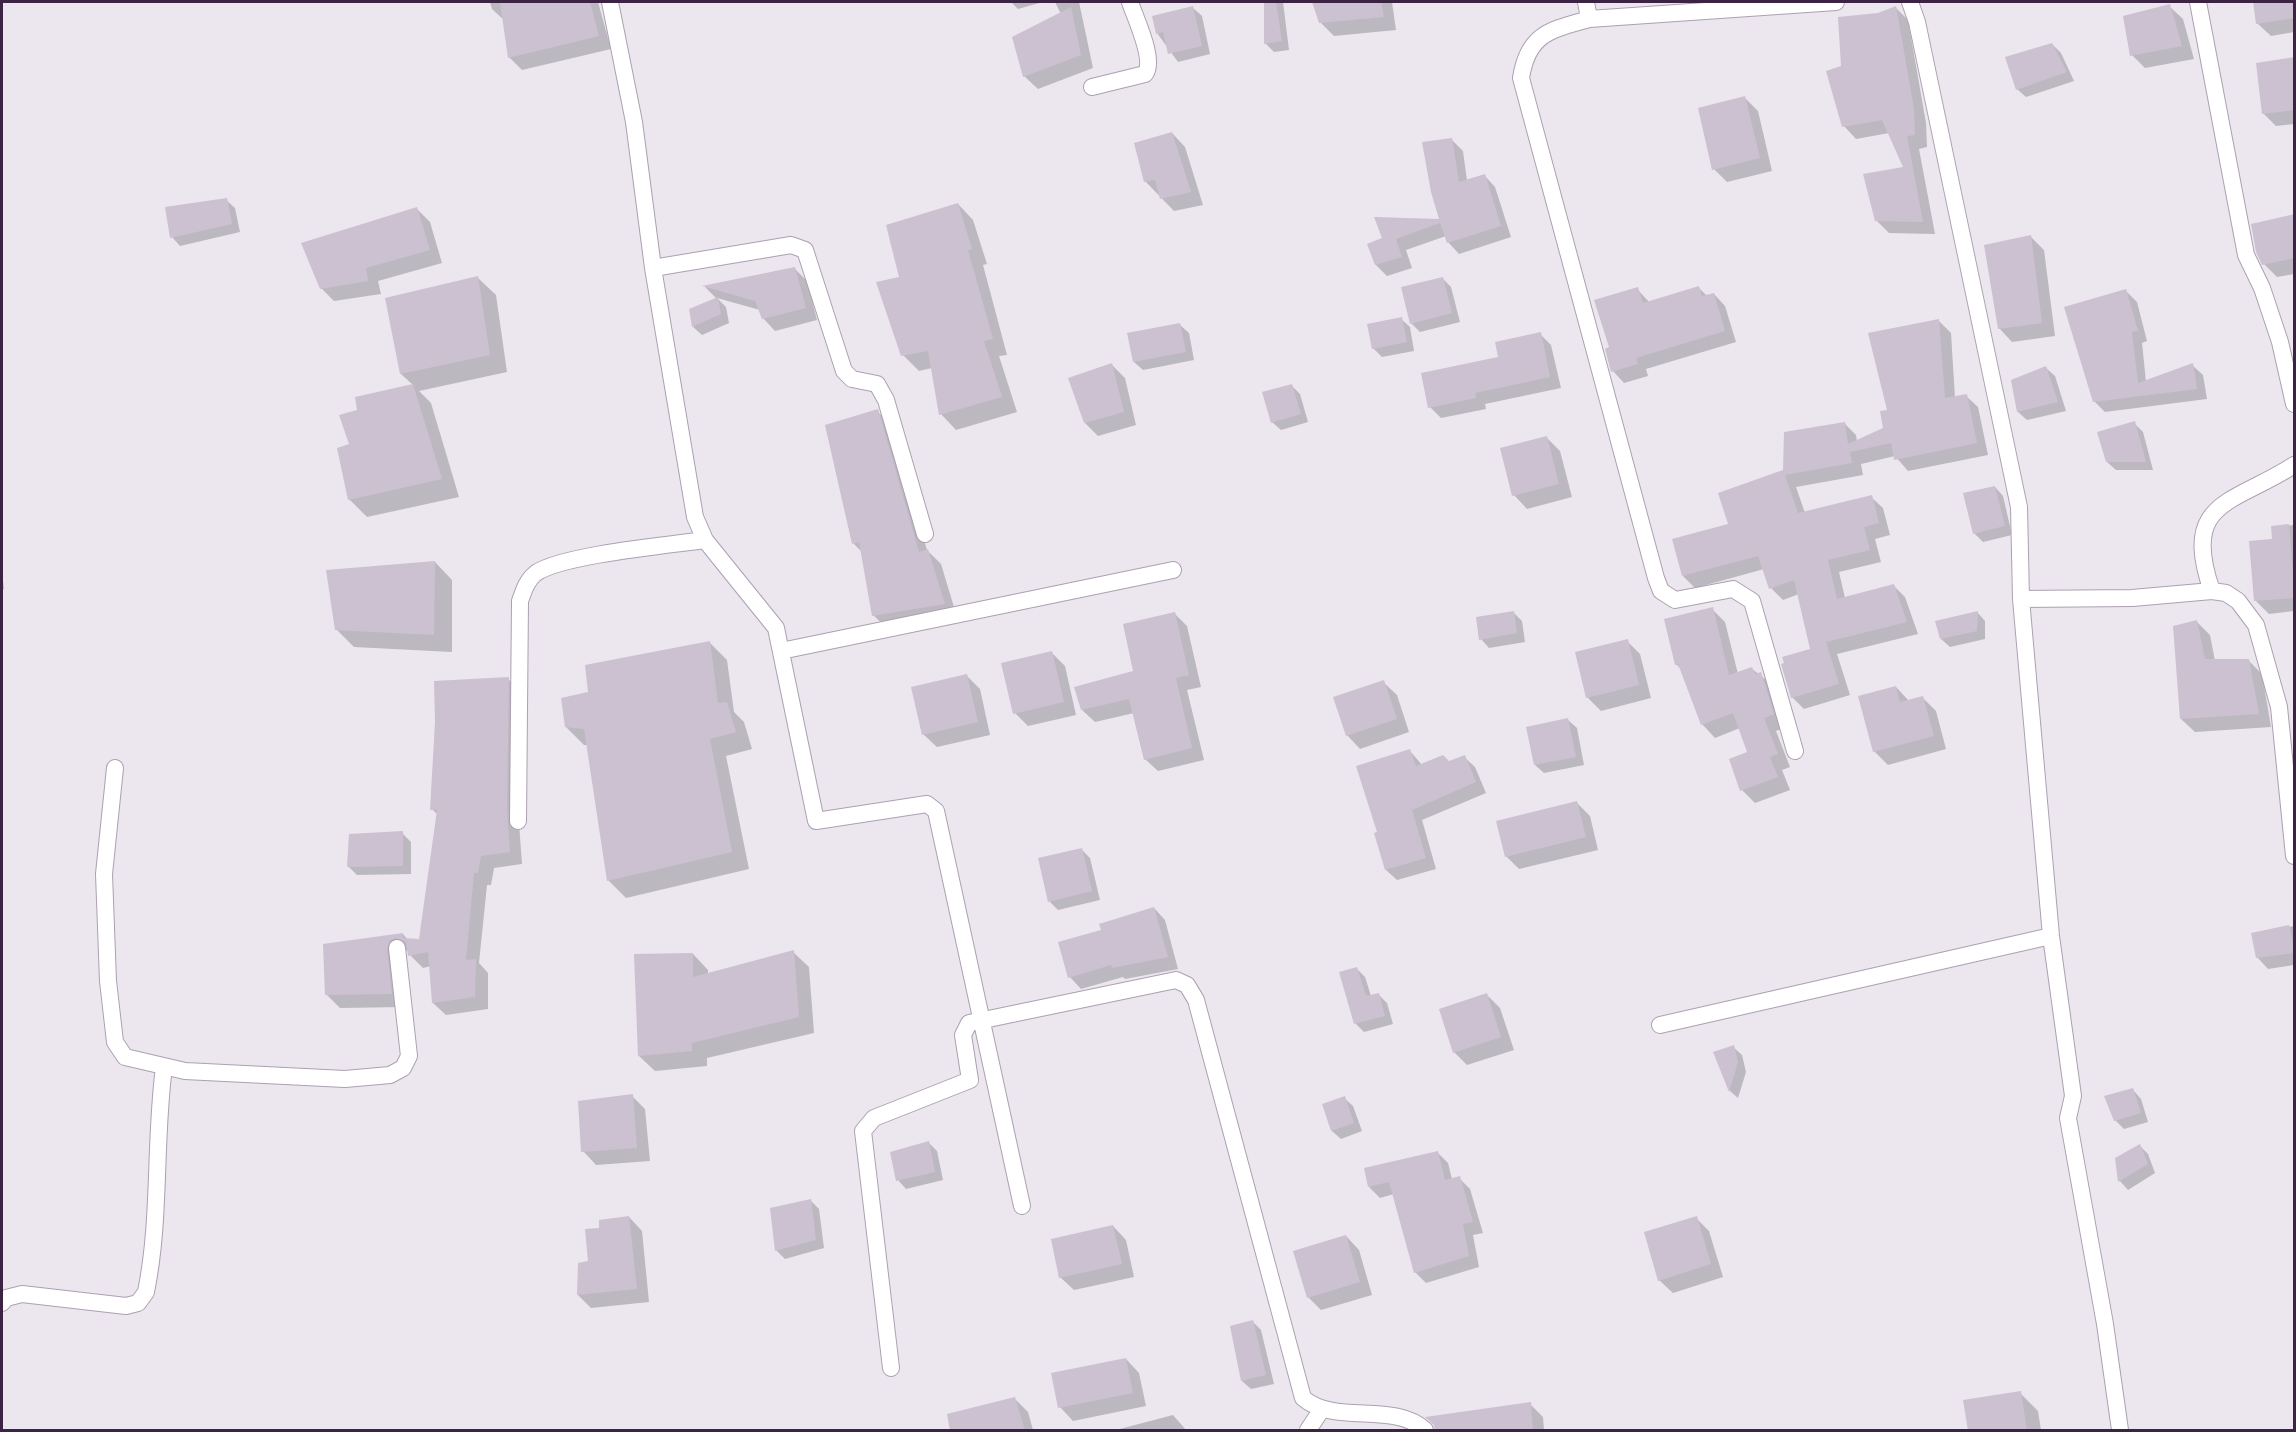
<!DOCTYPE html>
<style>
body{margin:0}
#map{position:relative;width:2296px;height:1432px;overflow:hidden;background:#ece6ef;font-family:"Golos Text",sans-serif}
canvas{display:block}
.frame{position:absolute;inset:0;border:3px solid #3d2343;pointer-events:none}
</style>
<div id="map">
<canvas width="2296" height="1432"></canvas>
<div class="frame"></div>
</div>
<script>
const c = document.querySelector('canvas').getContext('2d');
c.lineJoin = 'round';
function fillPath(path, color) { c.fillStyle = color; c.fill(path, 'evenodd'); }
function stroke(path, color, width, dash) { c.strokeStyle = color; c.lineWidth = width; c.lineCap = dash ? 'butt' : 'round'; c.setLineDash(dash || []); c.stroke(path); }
const shadow = new Path2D(`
 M490 2H598L611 49 522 70 509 57 505 21 492 9Z
 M1011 2H1043L1018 9Z
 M1055 2H1079L1093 68 1038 89 1024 76 1061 14Z
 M1265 2H1283L1289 50 1274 52 1266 44Z
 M1314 2H1392L1396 30 1334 36 1321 23Z
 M2254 2H2294V32L2271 36 2257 23Z
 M2169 6 2183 19 2194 59 2145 68 2132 55Z
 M1193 8 1202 16 1210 54 1178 62 1157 33Z
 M1896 8 1908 20 1926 123 1927 147 1919 149 1935 234 1889 233 1876 220 1905 168 1889 133 1856 139 1844 126 1843 67 1879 14Z
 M2052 44 2061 53 2074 81 2026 97 2017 89Z
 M2294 59V124L2276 126 2263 113Z
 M1745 98 1758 111 1772 171 1727 182 1714 169Z
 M1172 133 1185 147 1203 205 1174 211 1145 181Z
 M1451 139 1463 151 1467 181 1484 175 1495 187 1511 237 1459 254 1448 242 1446 236 1406 250 1412 268 1387 276 1376 265 1369 244 1441 220Z
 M226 200 235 208 240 232 180 246 172 237Z
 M958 204 973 220 987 264 983 265 1007 355 999 356 1017 412 956 430 941 414 932 368 919 371 903 355 901 278Z
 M417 209 430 222 442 263 378 281 381 294 334 301 321 288Z
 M2294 216V274L2277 277 2264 264Z
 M2031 237 2044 250 2055 336 2012 342 1999 328Z
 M795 269 807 281 817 320 775 331 763 318 760 310 717 298 726 307 729 323 702 335 693 327 717 299 705 287Z
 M478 278 496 295 507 372 419 391 431 403 459 497 367 517 349 499 351 445 413 385 401 374 387 300Z
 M1443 279 1451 287 1460 322 1420 332 1411 323Z
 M1699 288 1707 296 1714 294 1725 306 1736 342 1646 369 1648 376 1624 383 1613 371 1611 349 1637 289 1650 303Z
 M2126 291 2137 302 2147 341 2142 343 2146 382 2192 365 2203 375 2207 399 2105 412 2094 401Z
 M1401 319 1410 327 1414 351 1382 357 1373 348Z
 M1939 321 1951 333 1955 398 1966 396 1978 407 1988 455 1908 471 1895 456 1861 464 1863 475 1796 487 1805 513 1871 497 1883 508 1890 535 1875 539 1881 562 1839 572 1845 598 1893 585 1905 597 1918 634 1837 654 1850 695 1804 709 1792 697 1812 650 1799 594 1783 600 1771 588 1764 569 1695 588 1683 576 1785 471 1844 423 1856 435 1857 441 1885 429 1889 411Z
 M1180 325 1189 333 1194 360 1143 370 1134 362Z
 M1540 334 1551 345 1561 388 1485 404 1486 409 1441 418 1430 407Z
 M1112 365 1125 378 1136 425 1098 436 1085 423Z
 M2046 368 2055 376 2066 411 2027 420 2018 412Z
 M1291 385 1300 394 1308 422 1281 430 1272 422Z
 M877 411 890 424 927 550 941 564 957 617 887 628 873 615 862 552 854 544 827 426Z
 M2134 423 2143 432 2153 470H2116L2107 462Z
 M1547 438 1560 451 1572 497 1527 509 1514 495Z
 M1995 487 2003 496 2012 535 1983 542 1974 533Z
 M2294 525V611L2269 614 2255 600 2274 540 2273 527Z
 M435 562 452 580V652L354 647 336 629Z
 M2 572 4 589H2Z
 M1712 609 1725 622 1738 674 1751 668 1774 686 1786 727 1776 731 1790 767 1782 770 1790 790 1755 803 1742 790 1749 753 1740 728 1715 738 1702 724 1681 669 1676 664Z
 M1513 612 1522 621 1525 642 1489 648 1481 639Z
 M1977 612 1985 621V639L1950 647 1941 639Z
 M1175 614 1187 626 1201 687 1187 690 1204 760 1158 771 1145 759 1134 713 1095 722 1082 710 1135 673Z
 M2197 622 2210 635 2215 661H2249L2262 674 2271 727 2195 732 2181 719Z
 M1627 641 1640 654 1651 698 1601 711 1588 698 1577 654Z
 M710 643 727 660 734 712 744 722 752 749 726 756 749 869 626 898 608 880 588 745H584L566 727 590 693Z
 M1052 653 1065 666 1076 715 1028 726 1015 713Z
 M967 676 980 689 990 735 937 747 923 734Z
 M508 679 521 691 519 823 522 864 494 868 491 885H487L479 963 488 973V1009L446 1015 433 1003 431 966 423 968 410 955 409 950 403 952 404 1007 340 1008 327 995 324 945 403 934 408 940 420 941 438 815 432 809Z
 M1383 682 1397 695 1409 732 1360 749 1347 735Z
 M1896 687 1909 701 1923 698 1936 711 1946 749 1888 765 1874 751Z
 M1568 720 1577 728 1584 765 1544 773 1535 765Z
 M1410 751 1422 765 1449 763 1464 757 1475 767 1486 793 1422 820 1436 869 1397 880 1386 870 1376 834 1378 833Z
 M1577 803 1590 816 1598 850 1519 869 1506 856Z
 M402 833 411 842V874L357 875 348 866Z
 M1081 849 1090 858 1100 900 1058 910 1050 902Z
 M1154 908 1165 920 1178 969 1125 979 1123 977 1081 989 1070 977 1103 931Z
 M2294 926V965L2268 969 2257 957 2253 934Z
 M793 952 809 967 814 1033 707 1058V1066L655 1071 639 1056 693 954 708 970V974Z
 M1357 969 1365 977 1371 996 1378 994 1387 1003 1393 1024 1364 1032 1356 1024 1341 973Z
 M1487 995 1500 1008 1514 1050 1467 1065 1454 1052Z
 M1733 1047 1742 1055 1746 1072 1738 1098 1730 1091 1715 1053Z
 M2133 1090 2141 1099 2148 1122 2124 1129 2115 1120Z
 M632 1096 645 1109 650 1161 596 1165 583 1151Z
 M1344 1098 1353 1106 1362 1131 1341 1139 1332 1131 1323 1105Z
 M928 1142 937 1151 943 1180 906 1189 898 1180Z
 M2140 1146 2148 1154 2155 1173 2128 1190 2120 1181 2117 1159Z
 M1437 1152 1448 1163 1452 1179 1459 1178 1470 1189 1483 1233 1473 1235 1479 1267 1426 1283 1415 1272 1394 1194 1380 1198 1369 1187Z
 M811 1201 819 1209 824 1248 785 1259 776 1250Z
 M629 1217 642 1231 649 1302 591 1308 578 1295 601 1229Z
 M1696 1218 1709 1231 1723 1277 1673 1293 1659 1280Z
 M1113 1226 1126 1240 1134 1277 1074 1290 1060 1277Z
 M1346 1236 1359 1250 1372 1295 1321 1310 1308 1297Z
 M1253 1322 1261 1330 1274 1384 1251 1389 1242 1381Z
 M1126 1359 1139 1373 1146 1406 1073 1421 1060 1407Z
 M2020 1393 2038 1411 2041 1430H1969Z
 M1015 1399 1028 1412 1033 1430H951Z
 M1530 1404 1543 1417 1544 1430H1439Z
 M1173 1415 1186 1430H1116Z`);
const building = new Path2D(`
 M500 2H590L599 36 508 58Z
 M1264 2H1276L1282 41 1264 44Z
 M1312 2H1381L1384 17 1319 23Z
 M2253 2H2295V18L2256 24Z
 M2170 4 2182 46 2130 56 2123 16Z
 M1193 6 1202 46 1168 54 1163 32 1156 34 1152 16Z
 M1896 6 1914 109 1915 135 1907 136 1923 222 1875 221 1863 174 1903 167 1882 120 1842 127 1826 71 1841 66 1838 17 1878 13Z
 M1071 7 1081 55 1023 77 1012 37Z
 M2052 43 2067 72 2016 90 2005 57Z
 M2295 57V110L2262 114 2256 63Z
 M1745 96 1760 158 1712 170 1698 108Z
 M1172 132 1191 192 1160 199 1155 180 1144 182 1134 143Z
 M1452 138 1459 182 1485 174 1501 226 1447 243 1440 223 1396 239 1402 257 1375 265 1367 244 1382 238 1374 217 1439 219 1431 192 1422 142Z
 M227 198 232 224 170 238 165 207Z
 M958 203 972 249 968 250 993 339 984 341 1002 397 939 415 928 351 901 356 876 282 899 277 886 225Z
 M417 207 430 250 366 268 368 281 320 289 301 243Z
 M2295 214V258L2262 265 2256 252 2251 224Z
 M2031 235 2042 323 1998 329 1984 245Z
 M795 267 806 308 762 319 755 301 702 286Z
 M478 276 490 355 400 374 385 298Z
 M1443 277 1452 313 1410 324 1401 287Z
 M1699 286 1702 296 1714 293 1725 331 1636 358 1638 364 1611 372 1605 349 1609 347 1594 300 1638 287 1643 303Z
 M2126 289 2138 331 2132 332 2138 383 2193 363 2197 389 2093 402 2064 307Z
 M718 297 721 314 692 327 689 309Z
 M1402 317 1407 342 1372 349 1367 324Z
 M1939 319 1945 398 1967 394 1977 443 1894 460 1891 443 1850 452 1852 463 1785 475 1798 513 1872 495 1879 523 1864 527 1870 550 1828 560 1837 599 1894 584 1907 622 1826 642 1839 684 1791 698 1781 664 1784 663 1782 657 1810 649 1794 580 1769 589 1758 556 1682 576 1672 539 1728 524 1718 493 1783 470 1784 432 1845 422 1848 444 1883 428 1880 411 1887 410 1868 333Z
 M1180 323 1186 352 1133 362 1127 333Z
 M1541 332 1550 377 1475 393 1476 398 1428 408 1421 373 1498 357 1495 342Z
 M1112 363 1124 412 1084 423 1068 378Z
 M2046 366 2058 402 2017 412 2011 380Z
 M413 384 442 479 348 500 337 448 349 444 339 415 357 410 355 397Z
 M1292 384 1301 414 1271 423 1262 392Z
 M878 409 919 552 928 549 945 604 872 616 859 542 852 544 825 425Z
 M2135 421 2146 462H2106L2097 432Z
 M1547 436 1559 484 1512 496 1500 448Z
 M1995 486 2005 526 1973 534 1963 493Z
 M2289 524 2295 598 2254 601 2249 541 2272 539 2271 526Z
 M435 561 434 635 335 630 326 570Z
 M1713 607 1729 675 1752 667 1755 674 1761 672 1774 714 1764 718 1778 754 1770 757 1778 777 1740 791 1729 759 1747 752 1733 713 1701 725 1678 664 1675 665 1664 619Z
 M1514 611 1517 633 1479 640 1476 617Z
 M1978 611 1977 631 1940 639 1935 621Z
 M1175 612 1189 675 1176 678 1192 748 1144 760 1129 699 1081 710 1074 687 1133 671 1123 624Z
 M2197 620 2205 659H2249L2259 714 2180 719 2173 626Z
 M1628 639 1639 685 1586 698 1575 652Z
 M710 641 718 703 727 702 736 732 710 739 732 852 607 881 584 729 565 727 561 698 588 692 585 665Z
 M1052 651 1064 702 1013 714 1001 663Z
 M967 674 978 722 922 735 911 687Z
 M509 677 507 809 510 852 481 856 478 873H474L466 960 476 959 475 997 432 1003 428 952 408 956 406 942 396 938 390 940 387 949 392 994 325 995 323 944 403 933V938L419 939 437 810H430L435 722 434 681Z
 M1384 680 1397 719 1346 736 1333 697Z
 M1896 686 1900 702 1923 696 1934 736 1873 752 1858 696Z
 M1568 718 1576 757 1534 765 1526 727Z
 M1410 749 1416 766 1443 755 1449 761 1465 755 1476 782 1412 810 1426 858 1385 870 1374 833 1377 832 1356 766Z
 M1577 801 1586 837 1505 857 1496 821Z
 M403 831V866L347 867 349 834Z
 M1082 848 1092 891 1048 902 1038 858Z
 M1154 907 1168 957 1112 968 1111 965 1068 978 1058 942 1101 930 1099 924Z
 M2289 925 2295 953 2256 958 2251 933Z
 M794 950 799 1017 692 1043V1051L638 1056 634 954 693 953V977Z
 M1357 967 1366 996 1379 993 1385 1016 1354 1024 1339 972Z
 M1487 993 1501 1037 1453 1053 1439 1009Z
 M1734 1045 1738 1062 1729 1092 1713 1052Z
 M2133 1088 2141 1113 2114 1121 2104 1096Z
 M633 1094 637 1148 581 1152 578 1101Z
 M1345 1096 1354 1123 1331 1131 1322 1104Z
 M929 1141 935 1172 896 1181 890 1152Z
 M2140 1144 2148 1164 2118 1182 2115 1158Z
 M1438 1151 1445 1180 1460 1176 1473 1222 1463 1224 1469 1256 1414 1273 1389 1182 1368 1187 1364 1168Z
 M811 1199 816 1240 775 1251 770 1208Z
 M629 1216 637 1289 577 1295 578 1263 588 1261 585 1229 599 1228V1220Z
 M1697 1216 1711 1264 1658 1281 1644 1232Z
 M1113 1225 1122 1264 1059 1278 1051 1239Z
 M1346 1235 1360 1282 1307 1298 1293 1251Z
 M1253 1320 1266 1375 1241 1381 1230 1326Z
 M1126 1358 1133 1393 1058 1408 1051 1373Z
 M2021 1391 2027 1431H1968L1963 1400Z
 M1015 1397 1025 1431H950L947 1414Z
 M1531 1402 1533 1431H1435L1434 1425 1425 1417Z`);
const minor = new Path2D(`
 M610 2 634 122 653 268 695 517 705 540 776 628 816 821 927 804 936 811 1022 1206
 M1586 2 1589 19 1836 2
 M1910 2 1917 22 2019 507 2021 599 2051 936 2073 1096 2068 1118 2105 1324 2120 1430
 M2198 2 2246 255 2262 288 2280 342 2294 404
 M1589 19C1551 30 1528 33 1521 78L1656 578 1661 591 1675 600 1733 589 1752 601 1795 751
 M1092 87 1145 74C1156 60 1135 18 1130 2
 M653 268 791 245 805 250 844 371 852 379 877 384 886 400 925 534
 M2212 591 2226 593 2238 601 2256 625 2279 707 2294 856
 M2021 599 2132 598 2212 591C2180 500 2234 504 2294 465
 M781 651 1173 570
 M115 768 104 874 108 981 115 1042 125 1057 185 1071 345 1079 390 1075 403 1068 409 1056 397 948
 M518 821 520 601C524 590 527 580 536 573 562 555 669 545 705 540
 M1660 1025 2051 936
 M2 1303 6 1298 22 1294 126 1306 138 1303 146 1292C161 1218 154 1142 164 1067
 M891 1368 863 1131 874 1118 970 1080 963 1035 969 1023 1176 980 1187 985 1196 1000 1303 1398C1336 1426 1393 1401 1425 1430
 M1308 1430 1322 1409`);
fillPath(shadow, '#0003');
fillPath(building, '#cbc1d0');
stroke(minor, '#ada0b1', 18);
stroke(minor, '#fff', 16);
</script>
